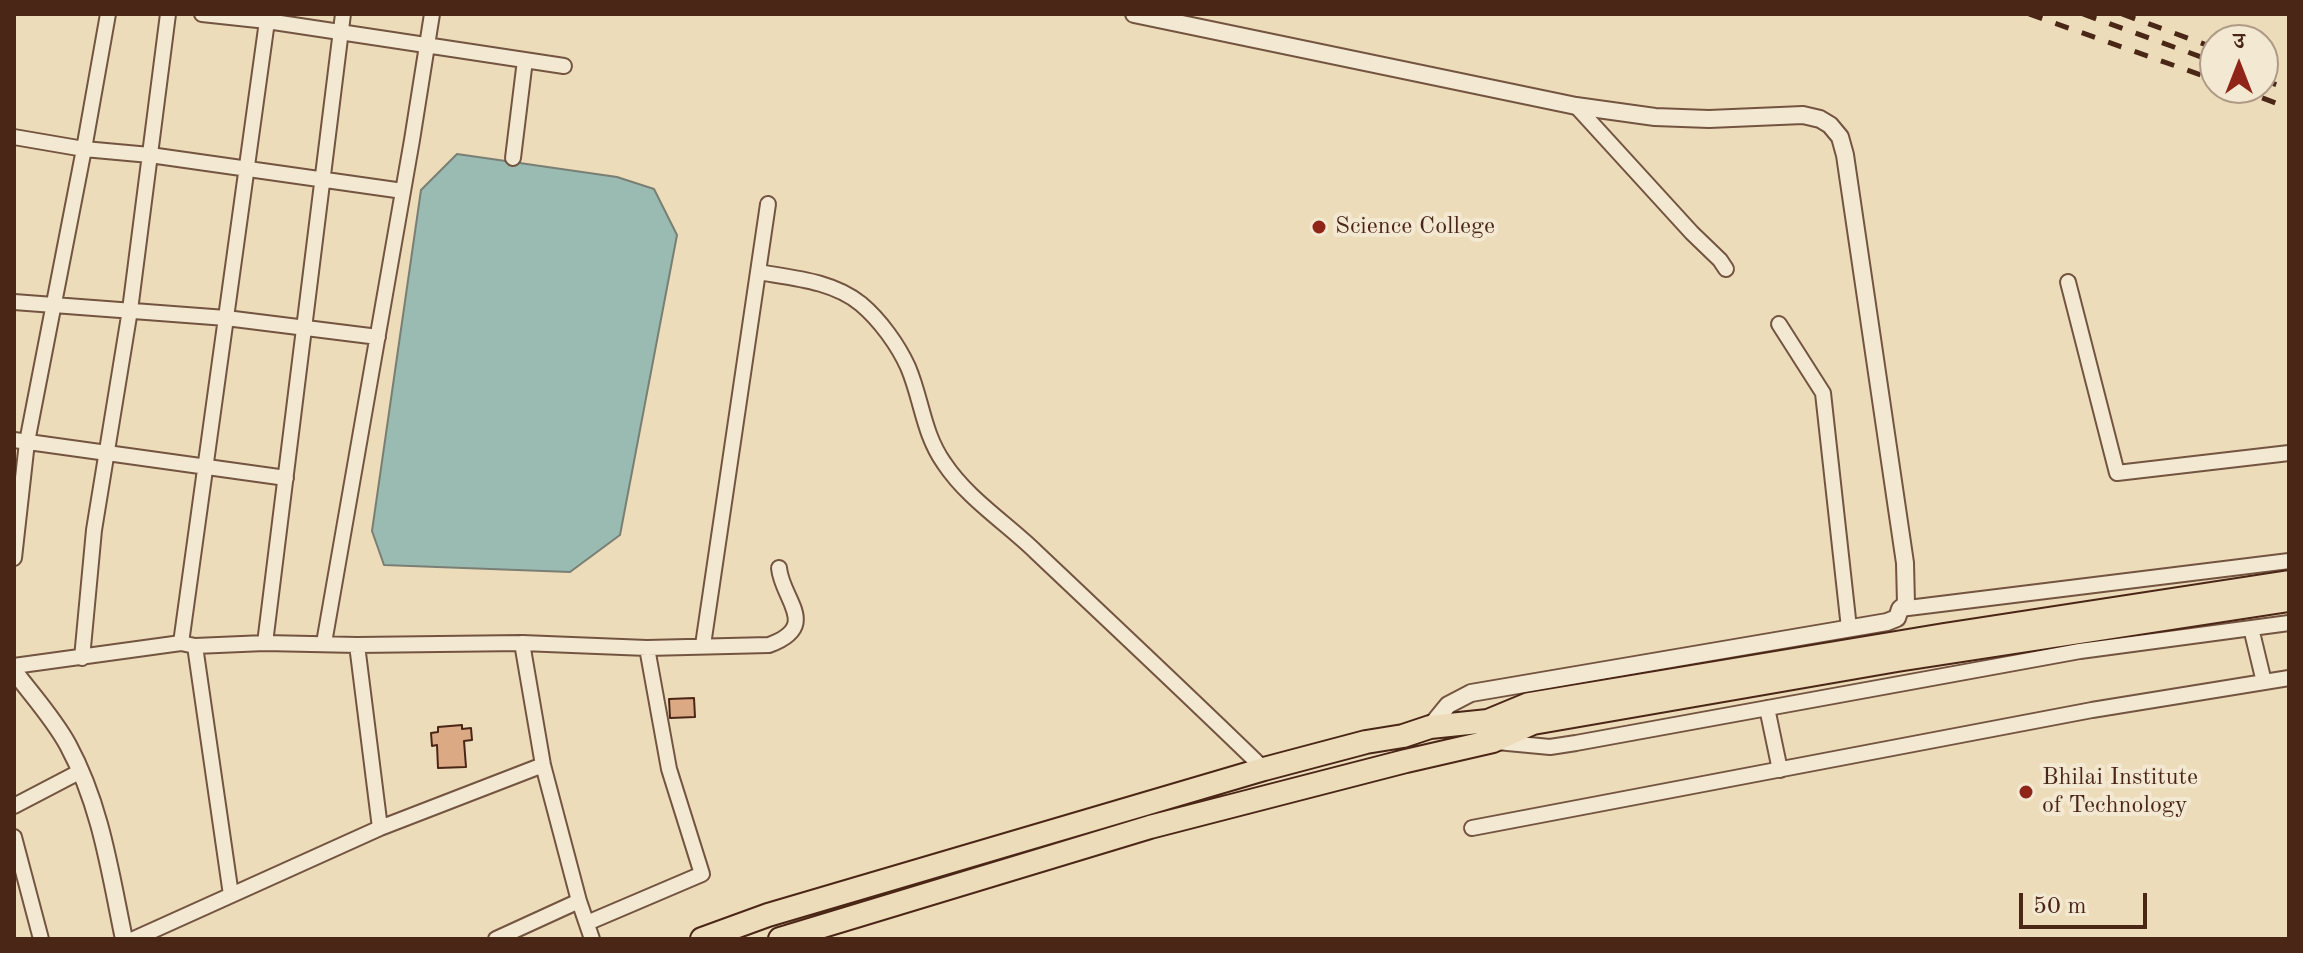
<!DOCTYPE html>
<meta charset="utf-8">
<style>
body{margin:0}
#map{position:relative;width:2303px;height:953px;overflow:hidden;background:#eddcb9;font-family:"Old Standard TT","Noto Serif Devanagari",serif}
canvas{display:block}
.frame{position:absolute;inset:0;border:16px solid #4a2617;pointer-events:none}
.north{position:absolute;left:2199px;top:24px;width:80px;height:80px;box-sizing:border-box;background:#f3e8d2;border:2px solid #af9a87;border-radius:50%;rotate:0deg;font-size:22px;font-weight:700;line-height:32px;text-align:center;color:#4a2617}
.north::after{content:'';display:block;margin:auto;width:28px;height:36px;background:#8f2418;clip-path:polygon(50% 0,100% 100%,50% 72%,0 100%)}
.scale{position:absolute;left:2019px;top:893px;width:128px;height:36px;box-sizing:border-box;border:4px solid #4a2617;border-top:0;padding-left:10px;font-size:24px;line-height:28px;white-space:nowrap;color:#4a2617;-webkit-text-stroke:6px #f3e8d2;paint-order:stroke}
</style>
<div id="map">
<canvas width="2303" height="953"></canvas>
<div class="frame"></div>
<div class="north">उ</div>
<div class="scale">50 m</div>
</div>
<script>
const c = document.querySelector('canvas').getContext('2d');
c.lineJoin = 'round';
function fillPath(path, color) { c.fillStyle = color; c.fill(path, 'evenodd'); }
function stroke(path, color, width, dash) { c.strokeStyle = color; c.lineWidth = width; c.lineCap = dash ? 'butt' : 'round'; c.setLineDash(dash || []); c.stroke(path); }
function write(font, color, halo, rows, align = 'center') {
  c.font = font + ' "Old Standard TT",serif'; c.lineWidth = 8; c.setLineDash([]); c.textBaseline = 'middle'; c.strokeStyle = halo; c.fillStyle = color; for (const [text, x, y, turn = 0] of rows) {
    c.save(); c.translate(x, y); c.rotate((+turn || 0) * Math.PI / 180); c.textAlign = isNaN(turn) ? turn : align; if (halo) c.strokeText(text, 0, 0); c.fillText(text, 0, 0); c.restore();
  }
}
const water = new Path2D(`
 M457 154 617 177 654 189 677 235 620 535 570 572 384 565 372 531 421 190Z`);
const building = new Path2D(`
 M694 698 695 717 670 718 669 699Z
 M462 725V729L471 728 472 740 464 741 466 767 438 768 437 745 432 746 431 733 438 732V727Z`);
const minor = new Path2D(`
 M202 14 267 21 564 66
 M1576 106 1692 233 1720 260 1726 269
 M14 137 84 149 150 155 403 191
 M513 158 525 60
 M758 272C793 278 833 281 861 304 880 320 898 345 908 367 922 400 923 433 944 463 968 499 1005 522 1036 552 1112 624 1189 696 1264 769
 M2068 282 2117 473 2289 453
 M14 302 226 318 378 337
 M1779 324 1823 393 1849 628
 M14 440 286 478
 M14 558 27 442 84 149 108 14
 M1900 609 2289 561
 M2251 628 2264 682
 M181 643 268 14
 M265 643 343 14
 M324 643 412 140 432 14
 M522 643 543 765 579 901
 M357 645 380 828
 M703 645 768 204
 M195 646 231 895
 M82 658 94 530 130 310 168 14
 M14 666 181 643 195 646 265 643 357 645 522 643 647 648 769 645C821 626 782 600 779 568
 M1767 708 1780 770
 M1497 742 1550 747 1576 743 2080 651 2289 623
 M14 806 81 771
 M1472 828 2092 710 2289 678
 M14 837 41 939
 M587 923 702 874 669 769 647 648
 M134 939 380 828 543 765
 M496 939 579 901 592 939`);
const tertiary = new Path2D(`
 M1134 14 1576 106 1655 117 1709 119 1803 115 1820 119 1830 125 1840 137 1845 155 1905 563 1906 604 1900 609 1897 618 1887 622 1471 693 1448 705 1430 727
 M14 671C32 695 54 719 68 745 101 806 110 872 124 939`);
const primary = new Path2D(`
 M702 939 768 915 1264 769 1366 742 1403 736 1430 727 1488 721 1529 704 1944 635 2289 582
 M780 939 1150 827 1406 761 1493 741 1533 723 1897 660 2289 600`);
const rail = new Path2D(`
 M2029 14 2215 80
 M2083 14 2215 62
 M2122 14 2215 48
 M2263 53 2289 63
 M2263 80 2289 89
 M2236 88 2289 108`);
const markers = [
 [1319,227,8,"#8f2418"],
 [2026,792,8,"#8f2418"]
];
const poiNames = [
 ["Science College",1335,227],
 ["Bhilai Institute",2042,778],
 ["of Technology",2042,806]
];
fillPath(water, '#99bbb2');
stroke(water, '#797f74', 2);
fillPath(building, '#dca985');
stroke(building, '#4a2617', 2);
stroke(minor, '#735440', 18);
stroke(tertiary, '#735440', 20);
stroke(primary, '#4a2617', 26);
stroke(minor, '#f3e8d2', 14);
stroke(tertiary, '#f3e8d2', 16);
stroke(primary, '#eddcb9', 22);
stroke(rail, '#4a2617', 5, [14, 14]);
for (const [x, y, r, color] of markers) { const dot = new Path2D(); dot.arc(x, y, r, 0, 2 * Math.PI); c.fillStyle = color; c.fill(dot); stroke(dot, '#f3e8d2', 3); }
write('24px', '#4a2617', '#f3e8d2', poiNames, 'left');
</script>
